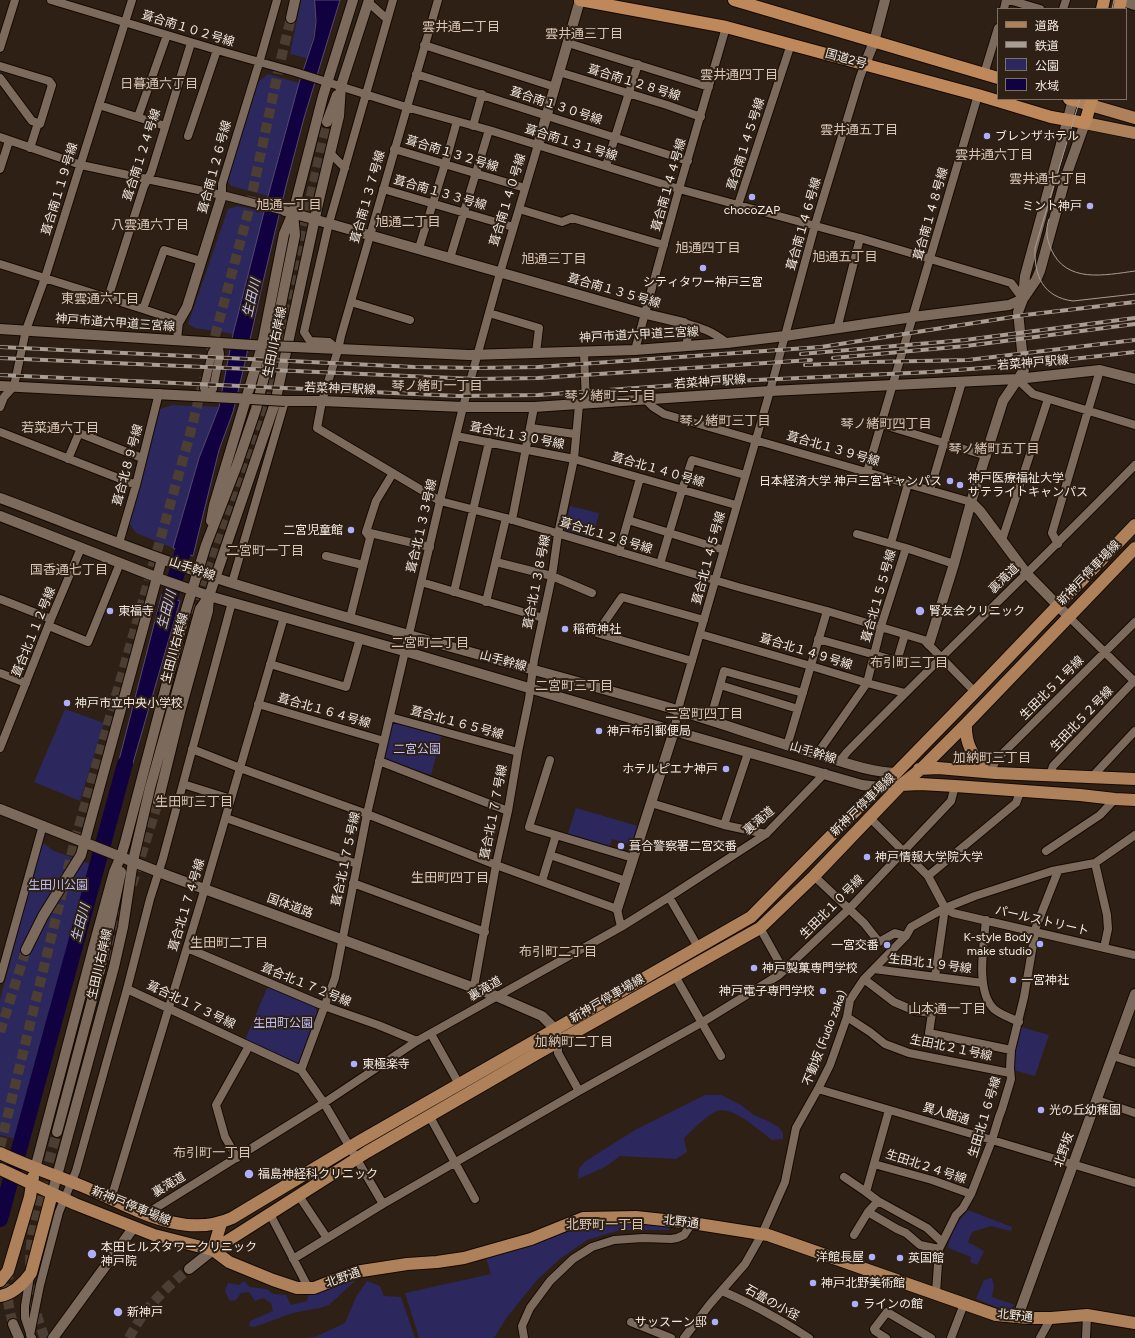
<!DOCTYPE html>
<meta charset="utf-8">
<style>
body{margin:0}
#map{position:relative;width:1135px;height:1338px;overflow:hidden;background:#2e2014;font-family:Figtree,"Noto Sans JP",sans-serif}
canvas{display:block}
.legend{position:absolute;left:997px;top:8px;width:130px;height:92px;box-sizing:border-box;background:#2e2014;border:1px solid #7d7166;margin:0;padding:5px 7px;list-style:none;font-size:12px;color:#f4eae2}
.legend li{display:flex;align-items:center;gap:8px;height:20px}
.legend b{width:20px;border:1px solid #7d7166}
</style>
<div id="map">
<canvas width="1135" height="1338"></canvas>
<ul class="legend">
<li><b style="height:5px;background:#ae815b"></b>道路</li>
<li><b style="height:5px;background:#a89c93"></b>鉄道</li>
<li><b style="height:11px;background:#2c285d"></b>公園</li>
<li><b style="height:11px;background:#120140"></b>水域</li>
</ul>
</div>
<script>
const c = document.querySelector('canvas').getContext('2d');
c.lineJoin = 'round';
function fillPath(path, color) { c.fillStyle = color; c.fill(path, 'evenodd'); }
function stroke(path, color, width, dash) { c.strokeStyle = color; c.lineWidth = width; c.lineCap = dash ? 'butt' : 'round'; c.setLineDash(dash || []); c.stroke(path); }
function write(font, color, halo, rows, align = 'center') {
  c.font = font + ' Figtree,"Noto Sans JP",sans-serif'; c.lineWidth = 4; c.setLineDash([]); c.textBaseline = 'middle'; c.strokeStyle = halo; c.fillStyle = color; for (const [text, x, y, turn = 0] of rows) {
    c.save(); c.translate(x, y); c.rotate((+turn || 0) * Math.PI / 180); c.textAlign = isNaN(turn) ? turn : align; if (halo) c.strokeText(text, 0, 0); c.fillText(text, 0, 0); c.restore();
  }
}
const green = new Path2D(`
 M301 0H315C316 24 315 35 307 58L290 54Z
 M268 74 299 83 268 196 231 186 227 180 258 82Z
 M238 206 264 212 233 334 195 328 188 324 228 209Z
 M172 405 219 407 199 458 173 548 136 533 129 523 160 409Z
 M570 506 599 513 593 538 564 531Z
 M65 709 104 723 80 801 34 782Z
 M392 722 442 734 431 775 386 760 384 753Z
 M576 808 638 826 631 845 612 839 609 849 567 836Z
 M42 842 54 851 91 864 16 1139 0 1135V1000Z
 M268 986 315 1006 317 1012 299 1062 295 1064 245 1040Z
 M1021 1027 1049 1035 1035 1076 1013 1070 1014 1053Z
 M705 1095H721L741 1105 754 1115 768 1121 778 1127 783 1133V1139L772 1140C760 1131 730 1103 715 1112 703 1118 693 1130 684 1138L687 1152 676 1159 620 1156 605 1167 578 1179 579 1168 586 1161 635 1130Z
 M968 1210 1012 1227 1011 1231 991 1226 972 1232 968 1242 984 1251 977 1265 970 1262 971 1257 948 1248C950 1233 958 1221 968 1210Z
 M632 1224 670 1227 669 1230H620L587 1240 561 1258 537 1280 507 1317 494 1338H419L405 1293 491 1274 486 1258 535 1244 566 1232 591 1225Z
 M992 1278 994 1286 992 1297 1015 1305 1007 1311 976 1299 984 1280Z
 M351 1279 355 1281 329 1305 320 1308 293 1313 254 1327 249 1326 250 1321 273 1311 271 1303 263 1298 255 1301 249 1292 241 1293 236 1300 230 1301 225 1291 228 1283 239 1285 244 1281 250 1287 267 1289 273 1294 286 1295 291 1305 307 1301 308 1295 328 1285Z
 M367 1281 380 1286 384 1296 401 1297 415 1338H304L315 1337 345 1323 357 1295Z`);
const water = new Path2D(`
 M315 0H340L304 118 286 186 262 286 243 371 233 412 219 450 193 556 173 548 199 458 219 407 233 334 268 196 299 83 314 38 316 22Z
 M162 595 180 601 126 787 114 781Z`);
const river = new Path2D(`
 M164 618 189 530
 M0 1219 125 764`);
const tertiaryTunnel = new Path2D(`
 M211 351 248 213 280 63 291 18
 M195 615 209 569 271 395 293 278 327 122
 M164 712 186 643
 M132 885 158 802
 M95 958 106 922
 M106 959 123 912
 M77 1018 93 988
 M0 1032 26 950
 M0 1147 74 844 189 438 204 378
 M9 1269C6 1291 7 1302 13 1324
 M45 1338C14 1264 38 1204 57 1132
 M129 1338C143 1310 165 1288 189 1269`);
const minor = new Path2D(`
 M51 0 217 50 295 72 406 107 489 130 679 189 860 238 1011 283 1023 299
 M438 0 341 336 338 350 322 401 317 428 440 501 506 518 738 587 827 611 924 640 975 692
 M1009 0 1040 9
 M368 2 387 19
 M1004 9 1006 0
 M1063 9 1066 0
 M568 43 709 87
 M424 45 555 87
 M0 48 15 0
 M0 66 49 81 52 85 40 124 38 123
 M559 72 667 105 701 117
 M416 74 688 161
 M984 74 998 28
 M0 78 32 121 38 123 30 148
 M99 105 165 126
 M138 117 167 35
 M473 126 482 94
 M188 136 217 50
 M0 137 81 165 222 195 285 211
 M394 149 525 188
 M330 153 345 168
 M606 166 638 64
 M0 169 9 141
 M383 189 513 227
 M222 195V184L259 63 277 0
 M738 205 791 44
 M519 209 562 222 572 218 664 245
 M419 248 445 164 457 121
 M450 258 489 130
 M0 264 143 309 179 321 177 340
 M108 298 144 186 151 173 191 43
 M351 302 410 320
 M143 309 164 250 201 261
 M489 313 539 328 536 353
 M684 323C702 328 712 331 727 343
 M684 323 688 336 686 346
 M837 329 860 238
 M218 343 220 354 213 389 207 395 204 388 212 353Z
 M338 350 329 342 310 341 304 332 329 223 393 0
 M635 350 679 189 726 27
 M584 352 586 404
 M1017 379 1033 394 1135 425
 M646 400 653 407 664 414 971 502
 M0 407 4 397 14 386 26 330 45 278 132 0
 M881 424 987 456
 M531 428 575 434
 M0 432 136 485
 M456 436 574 459 736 505
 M68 459 79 433 142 458
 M867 472 978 95
 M930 490 962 382
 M512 520 534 407
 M628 520 724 550
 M366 532 430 547
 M857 534 906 548 954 564
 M1002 540 1048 399
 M119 543 136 485 159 393
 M891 543 908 484
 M1058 544 1052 533 1100 370
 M619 552 640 478
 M326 556 363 565
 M496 562 552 576 592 593
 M660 564 682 490 692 460 745 475
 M421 582 543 618
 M232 583 285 401
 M454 592 489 442
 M0 599 51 619
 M486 602 506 518
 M1069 617 1135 682
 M350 618 370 538 366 532 376 501 393 473
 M49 626 88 642 120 563
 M700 634 811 666 867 683 905 693
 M818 639 897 661 905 634
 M692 661 597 633 622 597 704 620
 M270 664 346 687 360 638
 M0 673 26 683
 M720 685 798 709
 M258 704 384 741
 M390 717 518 752
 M710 720 724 671 803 693
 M674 731 680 702 770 391 815 225 860 77 865 64
 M787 745 790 736 827 611
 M0 748 51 619 81 548
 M192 749 240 768 367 814 496 865 617 909 621 927
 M817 754 867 683 882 623 906 548
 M550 760 529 827 633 858
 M379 761 508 811
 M840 761 847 752C942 655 1040 562 1135 465
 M996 773 993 767 996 760 1135 622
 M1050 775 1053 766 1135 680
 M1092 777 1135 731
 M183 784 231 799
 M651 803 724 825 766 834
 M226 818 357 864
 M870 818 928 876 945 908 953 913 1135 955
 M724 825 748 753
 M1046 851 1100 815 1115 799
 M550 855 626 881
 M1095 863 1107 915 1108 929 1104 948
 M814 876 864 923 879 942 895 933 906 936
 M928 876 1016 803 1021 790
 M542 881 556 835
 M353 883 485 932
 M669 897 698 947
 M986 920C984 944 975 991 994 1009 1001 1015 1011 1018 1019 1022
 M760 928 784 971
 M187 948 324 1006 378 1025 417 1041
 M874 969 983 983
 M675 976 721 1056
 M935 977 945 908
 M0 979 43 825
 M864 979 894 1002 915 1011 932 1013 929 1033 1011 1050
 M474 987 496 865 508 811 518 752 529 699 534 660 552 576 558 534 574 459 579 405
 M127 989 301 1070 324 1103 383 1204
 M847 1017 870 1032 885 1044 909 1053 1010 1073
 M431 1034 459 1084
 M558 1042V1053L579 1091
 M1113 1056 1135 1063
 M301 1070 335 978 367 814 440 501 463 407 500 273 538 145
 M818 1089 992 1140 1135 1183
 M1097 1100 1135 1113
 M889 1110 866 1192 878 1201 927 1228 942 1242
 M430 1117 475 1199
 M237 1158 225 1137 216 1105 249 1046
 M874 1164 932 1180 971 1194
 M844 1177 866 1192
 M299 1196 327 1238
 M111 1199 205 888 284 617
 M868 1212 897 1229 906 1233 920 1245 939 1249
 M146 1214 324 1103 417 1041 621 927 669 897 766 834 825 773
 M270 1214 309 1289
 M854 1235 868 1212 878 1201
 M293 1259 383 1204 579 1091 701 1023 779 975 849 909 951 801 955 786
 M722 1291C753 1304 781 1320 809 1338
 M936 1293 939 1249 956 1215 963 1208 971 1194 992 1140 999 1117 1002 1109 1011 1079 1010 1068 1011 1050 1024 997 1036 927 1058 871
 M631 1322 671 1338
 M30 1333 25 1318V1306L30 1276
 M32 1338 30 1335 40 1285 59 1212 76 1171 127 989 150 899 163 858 232 602
 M524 1338 522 1326 530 1308 550 1281 573 1259 592 1247 614 1240 643 1238 671 1239 677 1238 684 1235 692 1223
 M684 1338 710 1304 745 1264 762 1234 785 1182 796 1128 818 1089 830 1065 847 1017 850 1000 864 979 906 936 911 927 945 908 975 896 1052 871 1095 863 1135 835
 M886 1338 875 1331 874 1329 887 1312 931 1338
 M951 1338 964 1304
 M1040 1338 1051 1318
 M1086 1338 1087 1315`);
const tertiary = new Path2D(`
 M1119 0 1135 5
 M291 18 295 0
 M865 64 874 42 885 0
 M327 122 337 95
 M538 145 580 0
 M285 211 646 314 684 323
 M1023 297 1025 276 1073 100
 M179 321 187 307 222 195
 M0 329 267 346
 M295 347 469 355 635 350 727 343 785 336 913 317 1009 305 1023 299
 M0 386 252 399
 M285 401H322L463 407H534L770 391 1017 379 1100 370 1135 379
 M0 498C78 527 155 559 235 584 376 628 519 665 660 705 712 720 762 738 813 753 840 761 868 772 896 773
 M971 502 980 511 1027 574 1069 617
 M0 516 166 581 209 596 404 651 674 731 862 785 879 787 901 785
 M211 521 214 505 262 346 284 234 292 215
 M929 644 954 564 971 502 1003 401 1024 370 1018 312 1023 299 1036 280 1040 271 1066 176 1085 123
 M158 802 180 712 208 611 209 596
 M0 809 169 876 496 996 542 1016 555 1029 558 1042
 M617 909 674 731
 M26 950 43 916 81 855 162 559
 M57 1132 100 970 121 872
 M35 1169 94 945 114 872 121 856 125 843 186 610 206 545 237 465 256 409 276 329 295 235 293 213 323 96 353 0
 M52 1194 114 967 123 927 133 861 150 788 200 609 209 596 275 403 318 204 339 116 341 86 369 0
 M189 1269 213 1250
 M1018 1316 1135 994
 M13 1324 19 1338
 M53 1338 134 1227`);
const primary = new Path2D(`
 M1073 100 1135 118
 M1085 123 1135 133
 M966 724C965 746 974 756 986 772
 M919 769 938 768 996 773 1135 779
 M901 785 920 784 955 786 1080 795 1115 799 1135 800
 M0 1153C27 1166 55 1175 82 1186 129 1205 181 1241 232 1218L360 1141 751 917 879 787 896 773 975 692 1135 525
 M0 1169 75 1204 154 1235 213 1250 229 1262 273 1280 297 1288H314L355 1272 407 1264 437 1262 464 1258 531 1239 583 1218 636 1217 692 1223 768 1235 996 1315 1028 1318H1051L1087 1315 1135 1323
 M213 1250 367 1152 538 1053 760 928 814 876 901 785 921 769 966 724 1135 548
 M213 1250 221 1223
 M0 1281 8 1271 30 1197 33 1177
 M0 1296C13 1294 23 1284 31 1273L52 1194`);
const trunk = new Path2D(`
 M580 0 726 27 978 95 1051 117 1085 123 1092 99
 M734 0 998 78
 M1102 9 1104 0
 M1119 9 1121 0
 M1069 99 1073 100 1074 99`);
const tram = new Path2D(`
 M1112 9 1114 0
 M1080 99 1035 248C1034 276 1043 297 1073 301L1135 294
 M1049 219C1045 230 1047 239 1051 249 1066 284 1105 275 1135 271`);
const rail = new Path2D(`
 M0 347 414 367 477 368 538 367 821 347 1025 315 1135 302
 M801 354 965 340 1135 318
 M0 358 476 379 538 378 811 360
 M833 358 966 346 1135 324
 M805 365 870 362 968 360 1135 340
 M0 375 459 396 538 395 734 381 931 372 1009 366 1135 352`);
const tertiaryBridge = new Path2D(`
 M267 346 295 347
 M252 399 285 401`);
const markers = [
 [987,136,4,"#aeaefb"],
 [752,197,4,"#aeaefb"],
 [1090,206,4,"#aeaefb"],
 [703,268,4,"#aeaefb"],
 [950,481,4,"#aeaefb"],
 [960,485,4,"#aeaefb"],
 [351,530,4,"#aeaefb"],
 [110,611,4,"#aeaefb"],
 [920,611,5,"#aeaefb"],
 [565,629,4,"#aeaefb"],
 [67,703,4,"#aeaefb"],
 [599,731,4,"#aeaefb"],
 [726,769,4,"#aeaefb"],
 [621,846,4,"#aeaefb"],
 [867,857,4,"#aeaefb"],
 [1040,944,4,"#aeaefb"],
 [887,945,4,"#aeaefb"],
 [754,968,4,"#aeaefb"],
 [1013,980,4,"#aeaefb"],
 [823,991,4,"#aeaefb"],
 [354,1064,4,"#aeaefb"],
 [1041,1110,4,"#aeaefb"],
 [249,1174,5,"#aeaefb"],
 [92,1254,5,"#aeaefb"],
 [872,1257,4,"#aeaefb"],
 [900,1258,4,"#aeaefb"],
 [813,1283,4,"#aeaefb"],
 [855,1304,4,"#aeaefb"],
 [118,1312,5,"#aeaefb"],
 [715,1322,4,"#aeaefb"]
];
const streetNames = [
 ["葺合南１０２号線",188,29,17],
 ["国道2号",846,59,16],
 ["葺合南１２８号線",634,83,17],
 ["葺合南１３０号線",556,106,18],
 ["葺合南１３１号線",571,143,17],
 ["葺合南１４５号線",746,144,-72],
 ["葺合南１３２号線",452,154,17],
 ["葺合南１２４号線",142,155,-72],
 ["葺合南１２６号線",215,167,-75],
 ["葺合南１４４号線",669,185,-74],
 ["葺合南１１９号線",60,189,-73],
 ["葺合南１３３号線",440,193,16],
 ["葺合南１３７号線",368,197,-74],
 ["葺合南１４０号線",508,200,-73],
 ["葺合南１４８号線",931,214,-74],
 ["葺合南１４６号線",804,224,-74],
 ["葺合南１３５号線",614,291,16],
 ["神戸市道六甲道三宮線",115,323,4],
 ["神戸市道六甲道三宮線",639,335,-3],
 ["生田川右岸線",275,342,-78],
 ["若菜神戸駅線",1033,363,-5],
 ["若菜神戸駅線",710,382,-4],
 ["若菜神戸駅線",340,389,2],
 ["葺合北１３０号線",517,436,11],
 ["葺合北１３９号線",833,449,16],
 ["葺合北８９号線",128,465,-75],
 ["葺合北１４０号線",658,470,16],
 ["葺合北１３３号線",422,526,-77],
 ["葺合北１２８号線",606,536,17],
 ["葺合北１４５号線",709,558,-75],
 ["山手幹線",192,569,19],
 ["新神戸停車場線",1089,573,-46],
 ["裏滝道",1004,579,-44],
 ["葺合北１３８号線",537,582,-79],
 ["葺合北１５５号線",879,596,-74],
 ["葺合北１１２号線",34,632,-68],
 ["生田川右岸線",175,648,-75],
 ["葺合北１４９号線",806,652,17],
 ["山手幹線",503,661,15],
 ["生田北５１号線",1052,688,-45],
 ["葺合北１６４号線",324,711,16],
 ["生田北５２号線",1082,719,-46],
 ["葺合北１６５号線",457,723,15],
 ["山手幹線",813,753,17],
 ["新神戸停車場線",863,805,-44],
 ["葺合北１７７号線",494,812,-79],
 ["裏滝道",759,821,-40],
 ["葺合北１７５号線",346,859,-78],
 ["葺合北１７４号線",187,905,-73],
 ["国体道路",290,906,20],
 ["生田北１０号線",832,907,-45],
 ["パールストリート",1042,921,13],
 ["生田川右岸線",100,964,-77],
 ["生田北１９号線",930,964,7],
 ["葺合北１７２号線",306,985,22],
 ["裏滝道",485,989,-30],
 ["新神戸停車場線",607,999,-30],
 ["葺合北１７３号線",191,1005,25],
 ["不動坂 (Fudo zaka)",825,1038,-69],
 ["生田北２１号線",951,1048,12],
 ["異人館通",946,1114,16],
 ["生田北１６号線",985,1117,-73],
 ["北野坂",1064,1150,-70],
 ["生田北２４号線",926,1167,18],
 ["裏滝道",169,1185,-31],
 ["新神戸停車場線",131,1206,22],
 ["北野通",681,1222,7],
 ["北野通",343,1278,-19],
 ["石畳の小径",772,1303,29],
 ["北野通",1015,1316,6]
];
const poiNames = [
 ["ブレンザホテル",995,136],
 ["ミント神戸",1082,206,"right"],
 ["chocoZAP",752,210,"center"],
 ["シティタワー神戸三宮",703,282,"center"],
 ["神戸医療福祉大学",968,478],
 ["サテライトキャンパス",968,492],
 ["日本経済大学 神戸三宮キャンパス",942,481,"right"],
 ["二宮児童館",343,530,"right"],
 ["東福寺",118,611],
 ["腎友会クリニック",929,611],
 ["稲荷神社",573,629],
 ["神戸市立中央小学校",75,703],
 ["神戸布引郵便局",607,731],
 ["ホテルピエナ神戸",718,769,"right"],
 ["葺合警察署二宮交番",629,846],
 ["神戸情報大学院大学",875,857],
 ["K-style Body",1032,937,"right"],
 ["make studio",1032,951,"right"],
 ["一宮交番",879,945,"right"],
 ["神戸製菓専門学校",762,968],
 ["一宮神社",1021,980],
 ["神戸電子専門学校",815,991,"right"],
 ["東極楽寺",362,1064],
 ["光の丘幼稚園",1049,1110],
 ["福島神経科クリニック",258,1174],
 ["本田ヒルズタワークリニック",101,1247],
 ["神戸院",101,1261],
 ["洋館長屋",864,1257,"right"],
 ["英国館",908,1258],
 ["神戸北野美術館",821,1283],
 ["ラインの館",863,1304],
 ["新神戸",127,1312],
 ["サッスーン邸",707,1322,"right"]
];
const parkNames = [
 ["二宮公園",417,749],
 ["生田川公園",58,885],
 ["生田町公園",283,1023]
];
const neighbourhoodNames = [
 ["雲井通二丁目",461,27],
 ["雲井通三丁目",584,34],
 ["雲井通四丁目",739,75],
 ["日暮通六丁目",159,84],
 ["雲井通五丁目",859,130],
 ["雲井通六丁目",994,155],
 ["雲井通七丁目",1048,179],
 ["旭通一丁目",289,205],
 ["旭通二丁目",408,222],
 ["八雲通六丁目",150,225],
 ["旭通四丁目",708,248],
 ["旭通五丁目",845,257],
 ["旭通三丁目",554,259],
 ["東雲通六丁目",100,299],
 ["琴ノ緒町一丁目",437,386],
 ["琴ノ緒町二丁目",610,396],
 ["琴ノ緒町三丁目",725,421],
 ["琴ノ緒町四丁目",886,424],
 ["若菜通六丁目",60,428],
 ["琴ノ緒町五丁目",994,449],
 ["二宮町一丁目",265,551],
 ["国香通七丁目",69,570],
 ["二宮町二丁目",430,643],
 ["布引町三丁目",909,663],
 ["二宮町三丁目",574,686],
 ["二宮町四丁目",704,714],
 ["加納町三丁目",992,758],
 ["生田町三丁目",194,802],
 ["生田町四丁目",450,878],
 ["生田町二丁目",229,943],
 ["布引町二丁目",558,952],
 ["山本通一丁目",947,1009],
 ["加納町二丁目",574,1042],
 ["布引町一丁目",212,1153],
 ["北野町一丁目",605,1225]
];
const waterNames = [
 ["生田川",252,298,-77],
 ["生田川",167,610,-75],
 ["生田川",81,923,-75]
];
fillPath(green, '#2c285d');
fillPath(water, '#120140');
stroke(water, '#564771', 1);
stroke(river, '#120140', 16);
stroke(tertiaryTunnel, '#4c3e33', 10, [10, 5]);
stroke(minor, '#150902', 10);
stroke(tertiary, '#150902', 12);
stroke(primary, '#150902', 14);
stroke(trunk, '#150902', 14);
stroke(minor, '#7c6b5d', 8);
stroke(tertiary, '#7c6b5d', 10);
stroke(primary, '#ae815b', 12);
stroke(trunk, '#be885a', 12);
stroke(tram, '#a89c93', 1);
stroke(rail, '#a89c93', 4);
stroke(rail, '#2e2014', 2.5, [8]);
stroke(tertiaryBridge, '#150902', 12, []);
stroke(tertiaryBridge, '#7c6b5d', 10);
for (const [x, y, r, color] of markers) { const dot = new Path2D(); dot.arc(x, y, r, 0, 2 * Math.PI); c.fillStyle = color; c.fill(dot); stroke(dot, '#2e2014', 1.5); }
write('12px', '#f4eae2', '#2e2014', streetNames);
write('12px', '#f4eae2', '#2e2014', poiNames, 'left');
write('12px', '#bec0fb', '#2e2014', parkNames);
write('13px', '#d8c5b6', '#2e2014', neighbourhoodNames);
write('italic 13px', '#c5c7ee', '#2e2014', waterNames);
</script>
